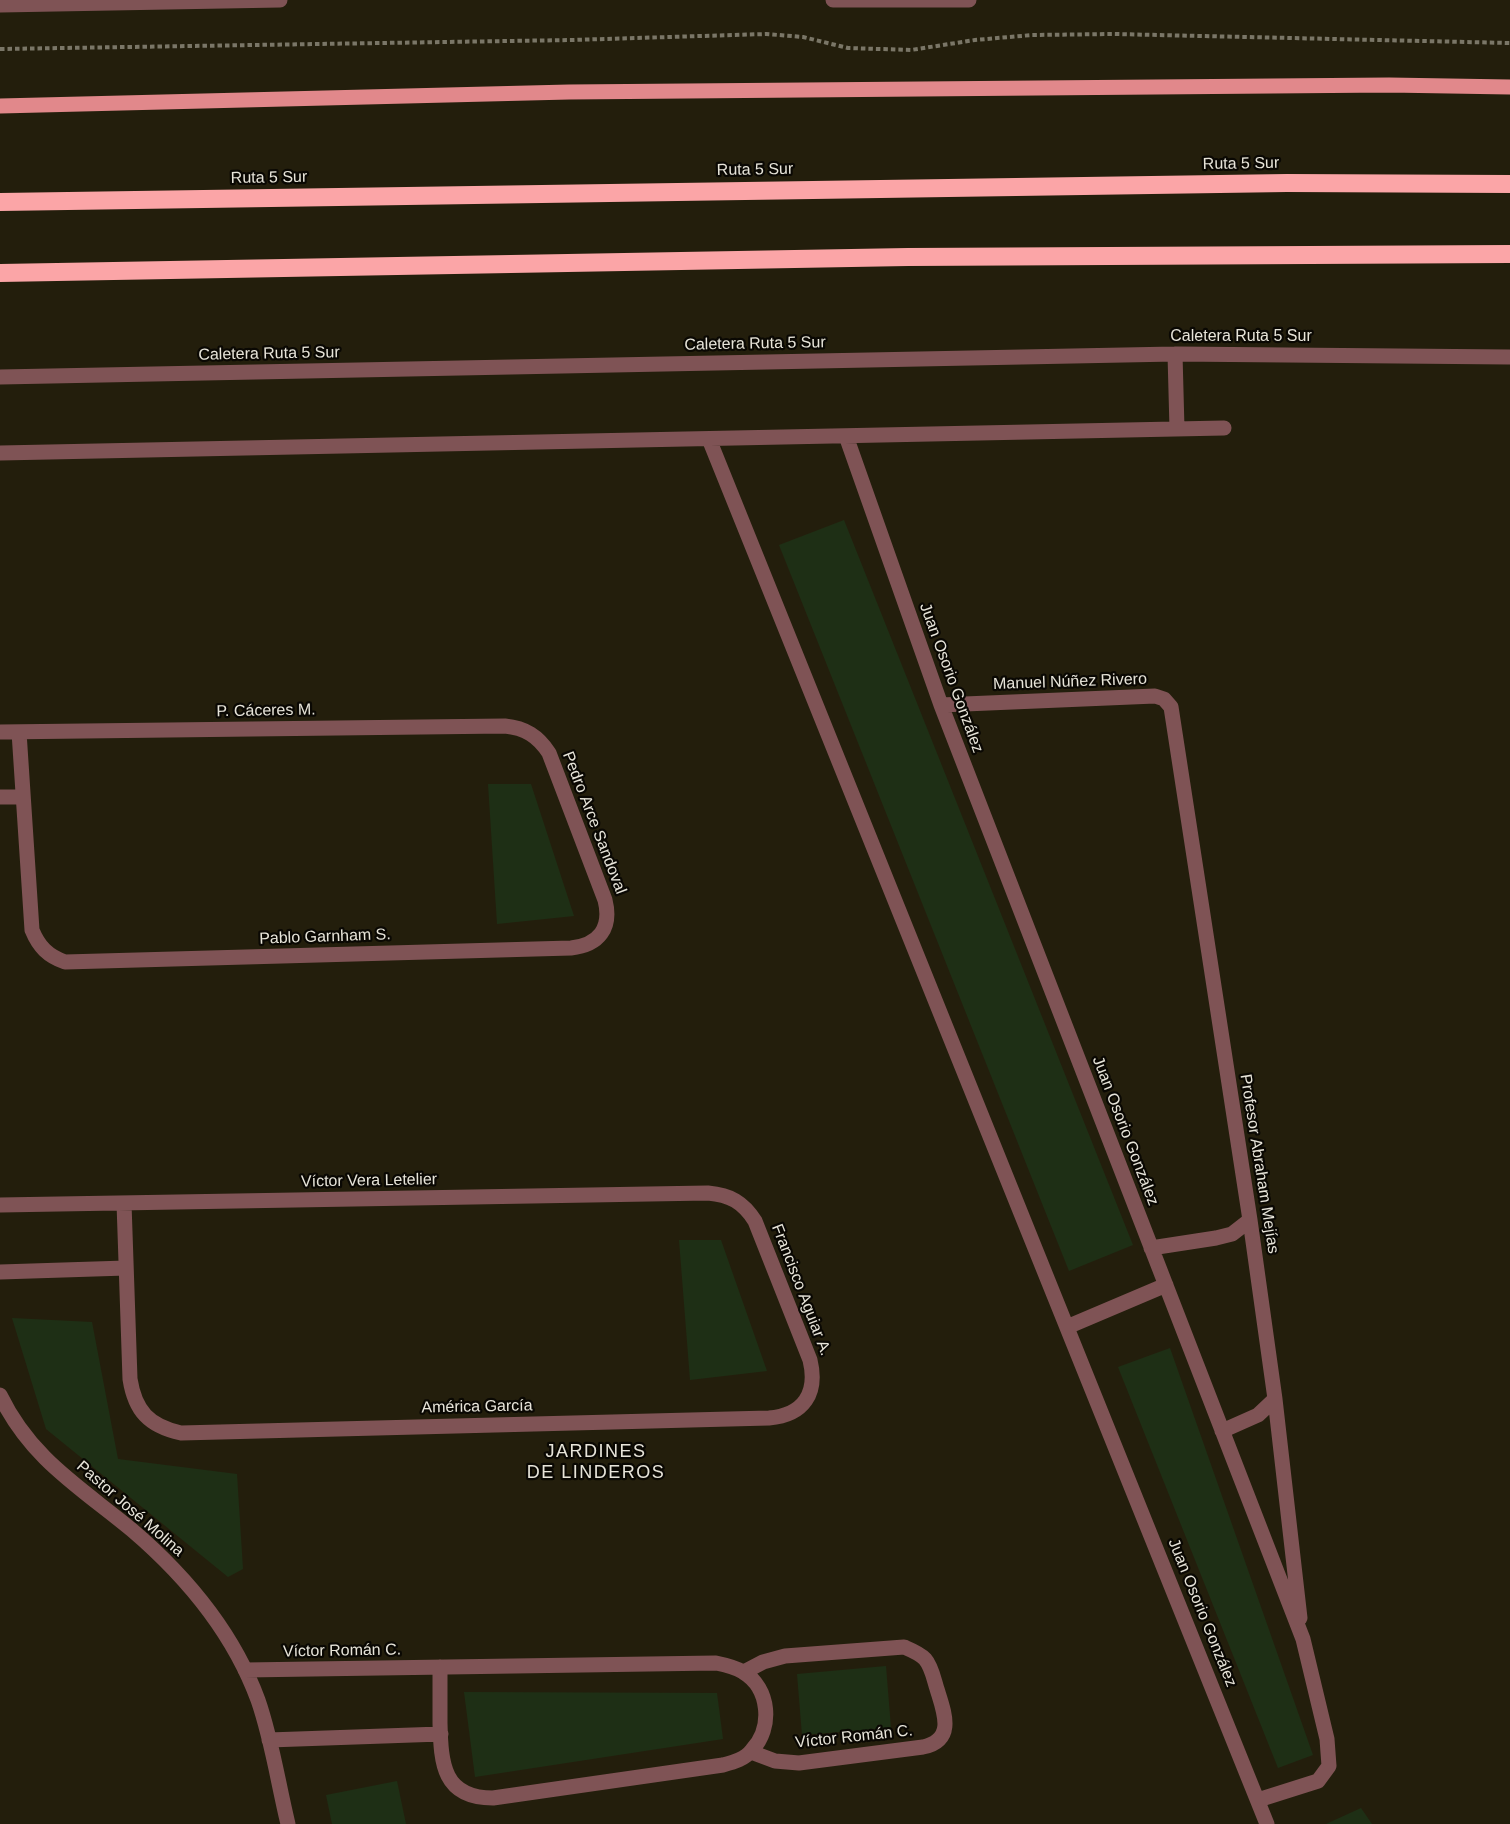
<!DOCTYPE html>
<meta charset="utf-8">
<style>
body{margin:0}
canvas{display:block;background:#231e0c}
</style>
<canvas width="1510" height="1824"></canvas>
<script>
const c = document.querySelector('canvas').getContext('2d');
c.lineJoin = 'round';
function fillPath(path, color) { c.fillStyle = color; c.fill(path, 'evenodd'); }
function stroke(path, color, width, dash) { c.strokeStyle = color; c.lineWidth = width; c.lineCap = dash ? 'butt' : 'round'; c.setLineDash(dash || []); c.stroke(path); }
function write(font, color, halo, rows, align = 'center') {
  c.font = font + ' Helvetica,sans-serif'; c.lineWidth = 4.5; c.setLineDash([]); c.textBaseline = 'middle'; c.strokeStyle = halo; c.fillStyle = color; for (const [text, x, y, turn = 0] of rows) {
    c.save(); c.translate(x, y); c.rotate((+turn || 0) * Math.PI / 180); c.textAlign = isNaN(turn) ? turn : align; if (halo) c.strokeText(text, 0, 0); c.fillText(text, 0, 0); c.restore();
  }
}
const green = new Path2D(`
 M844 520 1133 1245 1069 1271 779 545Z
 M488 784H531L574 916 497 924Z
 M679 1240H721L767 1371 690 1380Z
 M12 1318 92 1322 118 1459 237 1474 243 1569 228 1577 46 1429Z
 M1170 1348 1313 1755 1278 1768 1118 1367Z
 M886 1666 891 1728 802 1735 797 1674Z
 M464 1692 717 1693 723 1739 475 1777Z
 M397 1781 406 1824H332L326 1795Z
 M1361 1808 1372 1824H1326Z`);
const path = new Path2D(`
 M0 49 572 40 766 34 803 37 848 48 911 50 975 40 1032 35 1114 34 1510 43`);
const minor = new Path2D(`
 M833 0H969
 M0 5 280 0
 M1175 354 1177 429
 M0 377 1175 354 1510 357
 M846 436 941 705 1303 1639 1327 1739 1329 1766 1318 1781 1258 1800
 M709 439 1267 1824
 M0 453 1224 428
 M941 705 1155 696 1164 699 1171 707 1250 1220 1275 1399 1300 1618
 M0 732 505 726C525 728 538 736 549 753L605 900C612 928 599 945 571 948L65 962C48 956 39 947 32 930L19 732
 M0 797H23
 M0 1205 708 1193C730 1195 743 1202 755 1221L810 1360C818 1393 804 1415 769 1418L181 1433C149 1426 135 1411 130 1379L124 1203
 M1151 1248 1216 1238 1232 1234 1250 1220
 M0 1272 126 1268
 M1067 1327 1166 1285
 M0 1395C31 1459 80 1487 132 1530 187 1577 233 1632 258 1700 272 1740 278 1783 288 1824
 M1222 1431 1258 1415 1275 1399
 M245 1670C402 1668 559 1666 716 1663 726 1665 735 1667 743 1672 770 1688 773 1728 752 1750 745 1759 734 1762 723 1765L493 1798C443 1798 441 1764 440 1723 440 1705 440 1686 440 1667
 M744 1672 763 1662 785 1656 904 1647C911 1650 919 1653 925 1659 932 1667 934 1680 937 1689 944 1712 956 1740 923 1747L799 1763 775 1761 751 1752
 M269 1740 441 1734`);
const major = new Path2D(`
 M0 106 569 92 1389 85 1510 87`);
const highway = new Path2D(`
 M0 202 1287 183 1510 184
 M0 273 908 257 1510 254`);
const streetNames = [
 ["Ruta 5 Sur",1241,164,-1],
 ["Ruta 5 Sur",755,170,-1],
 ["Ruta 5 Sur",269,178,-1],
 ["Caletera Ruta 5 Sur",1241,337],
 ["Caletera Ruta 5 Sur",755,344,-1],
 ["Caletera Ruta 5 Sur",269,354,-1],
 ["Juan Osorio González",951,678,70],
 ["Manuel Núñez Rivero",1070,682,-2],
 ["P. Cáceres M.",266,711,-1],
 ["Pedro Arce Sandoval",594,823,69],
 ["Pablo Garnham S.",325,937,-2],
 ["Juan Osorio González",1125,1131,69],
 ["Profesor Abraham Mejías",1259,1164,81],
 ["Víctor Vera Letelier",369,1181,-1],
 ["Francisco Aguiar A.",801,1290,69],
 ["América García",477,1407,-1],
 ["Pastor José Molina",130,1509,41],
 ["Juan Osorio González",1202,1613,68],
 ["Víctor Román C.",342,1651,-1],
 ["Víctor Román C.",854,1737,-6]
];
const neighbourhoodNames = [
 ["JARDINES",596,1452],
 ["DE LINDEROS",596,1473]
];
fillPath(green, '#1e2f15');
stroke(path, '#7a7667', 4, [4.5, 3]);
stroke(minor, '#7f5355', 15);
stroke(major, '#e1888b', 15);
stroke(highway, '#fba5a7', 18);
write('16px', '#e7e4d9', '#0a0803', streetNames);
c.letterSpacing = '1.5px';
write('18px', '#e7e4d9', '#0a0803', neighbourhoodNames);
c.letterSpacing = '0px';
</script>
